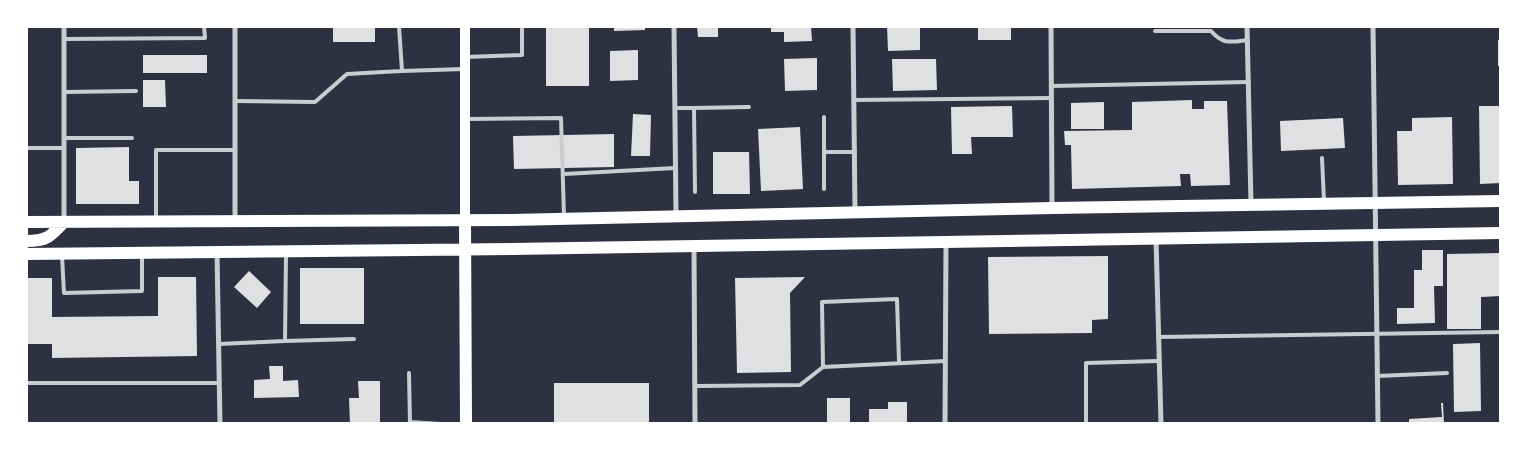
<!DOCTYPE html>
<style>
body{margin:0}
#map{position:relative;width:1527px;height:450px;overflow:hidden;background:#2d3142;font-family:"PT Sans Narrow",sans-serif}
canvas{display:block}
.frame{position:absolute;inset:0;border:28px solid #fff;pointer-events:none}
</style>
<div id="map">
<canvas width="1527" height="450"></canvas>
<div class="frame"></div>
</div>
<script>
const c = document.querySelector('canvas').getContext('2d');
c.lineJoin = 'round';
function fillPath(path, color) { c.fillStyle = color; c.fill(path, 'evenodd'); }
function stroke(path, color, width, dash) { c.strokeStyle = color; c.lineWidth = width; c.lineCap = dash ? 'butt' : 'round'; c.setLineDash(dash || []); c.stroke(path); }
const building = new Path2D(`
 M333 26H375V42H333Z
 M546 26H589V86H546Z
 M614 26H645V30L614 31Z
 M697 26H718V37H698Z
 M771 26H811L812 41 784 42V32H771Z
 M887 26H920V50L888 51Z
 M978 26H1011V40H978Z
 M1498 40H1501V66H1498Z
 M638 50V80L610 81V51Z
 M143 55H207V73H143Z
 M817 58V90L785 91 784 59Z
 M892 59H936L937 90 893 91Z
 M143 80H165L166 107H143Z
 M1192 100V109H1204V101H1227L1230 185 1191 186 1190 174H1180L1181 186 1072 189 1071 145H1065L1064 131 1132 130V102Z
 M1104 102V129H1071V103Z
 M1012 106 1013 137H971L972 154H952L951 107Z
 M1479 106H1501V183L1480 184Z
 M633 114 651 115 650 156H631Z
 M1452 117 1453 184 1398 185 1397 131H1412V118Z
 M1343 118 1345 148 1281 151 1280 121Z
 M800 127 803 189 761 191 758 129Z
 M614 134V167L514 169 513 136Z
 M129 147V181H139V204H76V148Z
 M713 152H749L750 194H713Z
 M1422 250H1443V286H1434L1435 323 1397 324V308H1414V270H1422Z
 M1501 253V296L1481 297V329H1447V254Z
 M1108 256V319L1092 320V333L989 334 988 257Z
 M300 268H364V324H300Z
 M249 271 271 292 257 308 234 287Z
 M158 277H196L197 356 52 358V344H26V278H52V317L158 316Z
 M805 277 790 293 791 372 737 373 735 278Z
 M1480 343 1481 411 1454 412 1453 344Z
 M269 366H283V381L298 380 299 397 254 398V380L270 379Z
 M358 381H380V424H350L349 398H359Z
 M554 383H649V424H554Z
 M827 398H850V424H827Z
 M888 402H907V424H869V409H888Z
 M1441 403H1443L1444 424H1409V419L1442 417Z`);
const service = new Path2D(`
 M1155 31H1211C1223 45 1231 42 1248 40
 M64 39 205 38 204 26
 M465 57 522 55V26
 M402 71 464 69
 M1051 86 1249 82
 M64 92 136 91
 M854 100 1051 98
 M235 101 315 102 347 74 402 71 399 26
 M675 108H694
 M824 117V189
 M466 119 561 118 564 216
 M64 138H132
 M26 148H64
 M824 152H855
 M1322 158 1324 201
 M564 174 675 168
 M695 192 694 108 749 107
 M156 220V150H235
 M62 256 64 293 142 291V256
 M1158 337 1501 332
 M285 341 354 339
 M219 344 285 341 286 254
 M823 367 822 302 897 299 899 362
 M409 373 410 424
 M1377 376 1447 373
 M26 383H219
 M695 386 800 385 823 367 945 361
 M410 422 441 424
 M1086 424V363L1158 361`);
const minor = new Path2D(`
 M674 26 676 215
 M853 26 855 212
 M1051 26 1052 207
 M1247 26 1251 204
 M1373 26 1378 424
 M235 221V26
 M64 222V26
 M1156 239 1161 424
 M694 247 695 424
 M217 253 220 424
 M945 424 946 242`);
const secondary = new Path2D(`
 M465 220V26`);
const primary = new Path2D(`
 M465 220 466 424
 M26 222 511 220 1052 208 1501 201
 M26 241C47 241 50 237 64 222
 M26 254 512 249 1501 233`);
fillPath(building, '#e0e0e3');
stroke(service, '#caccd0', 4);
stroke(minor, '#caccd0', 5);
stroke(secondary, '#fff', 10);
stroke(primary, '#fff', 12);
</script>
